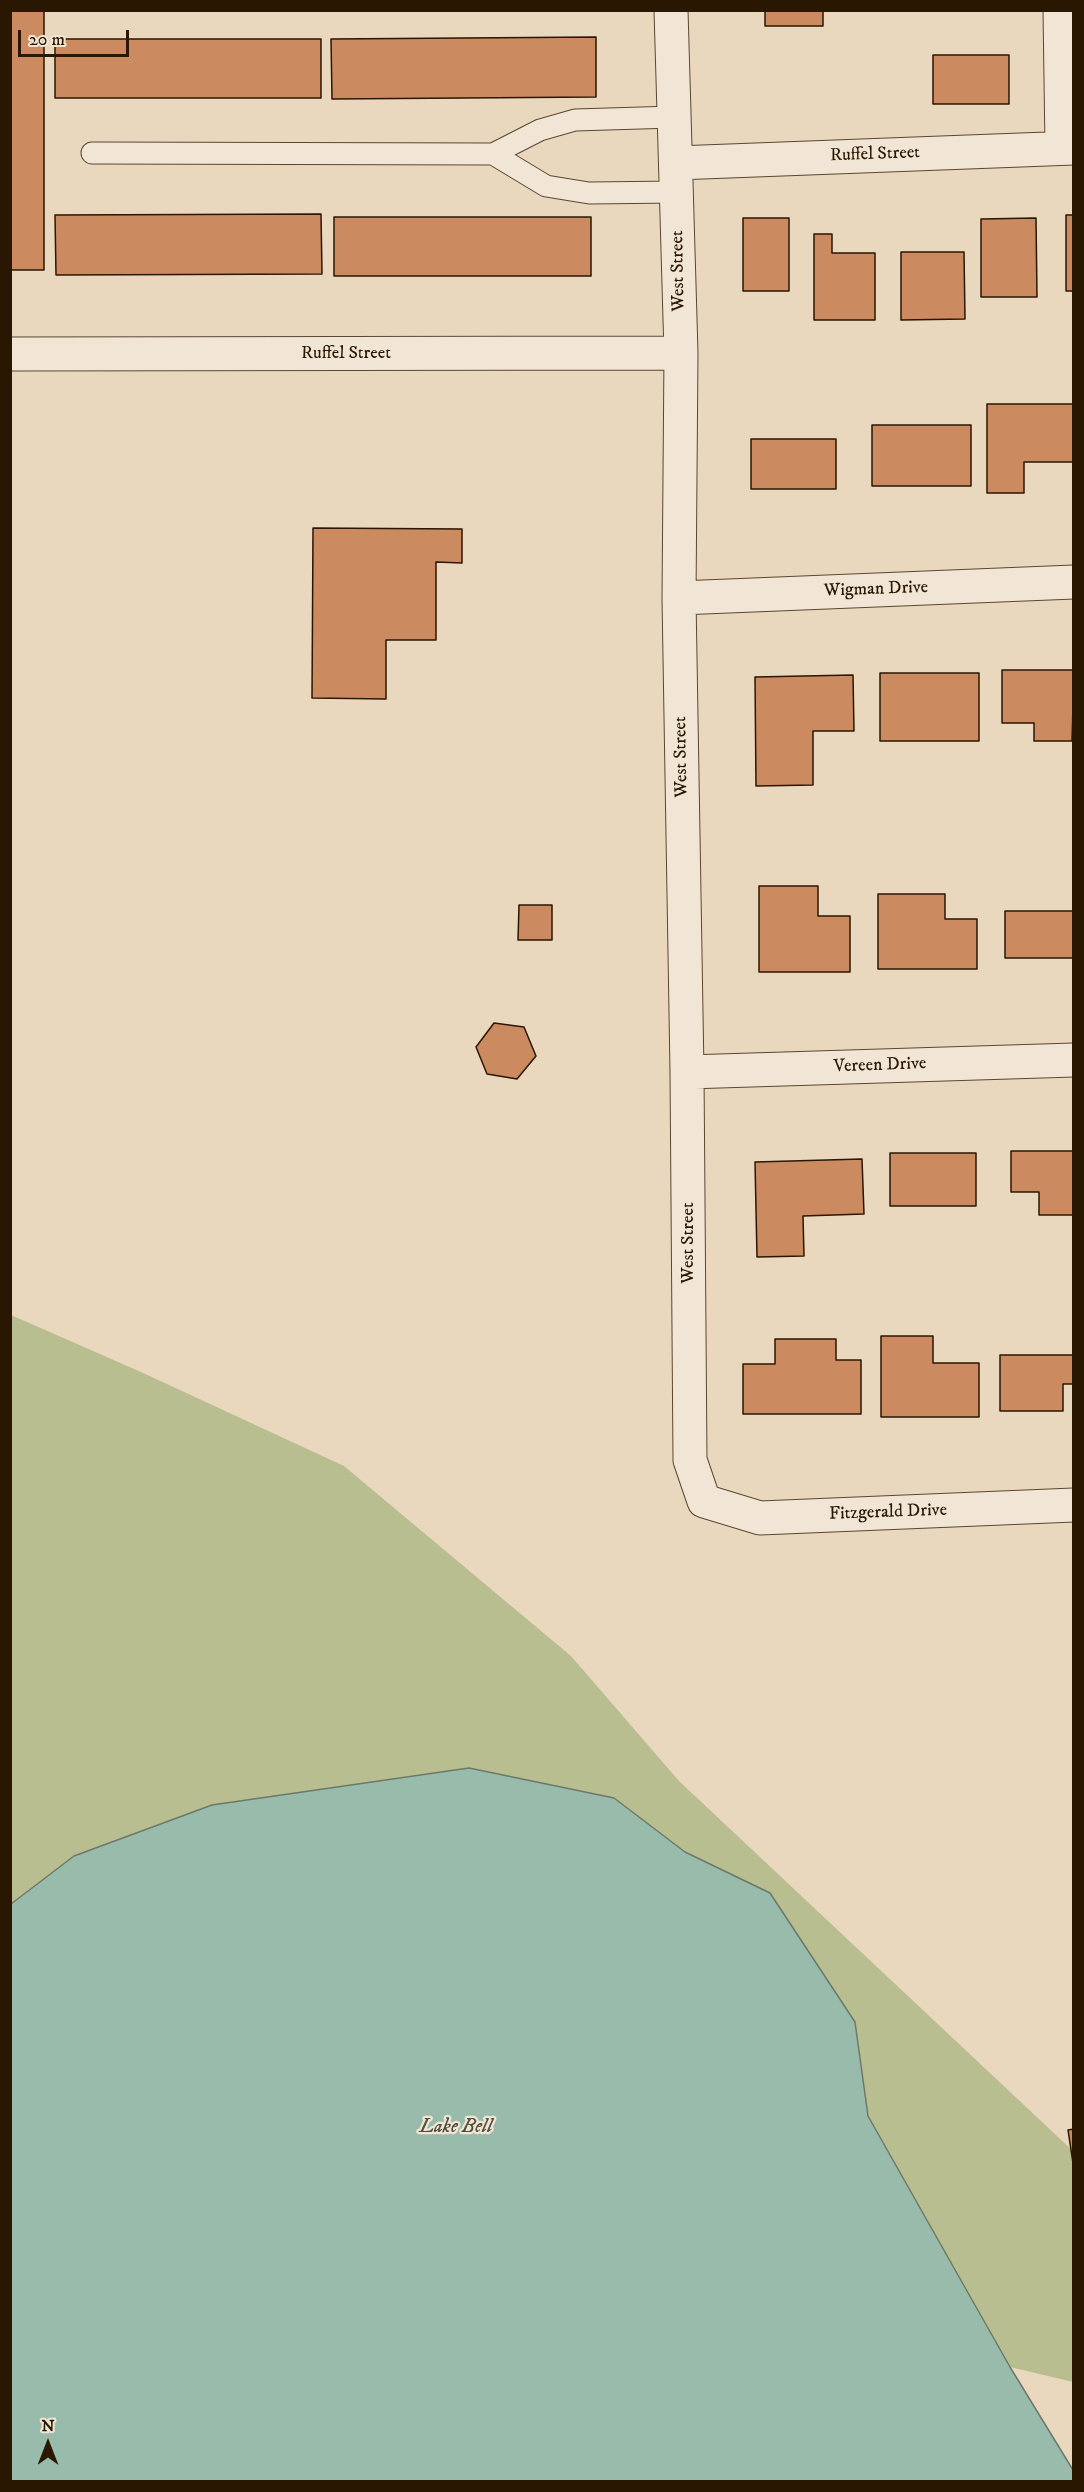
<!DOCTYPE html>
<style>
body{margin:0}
#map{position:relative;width:1084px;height:2492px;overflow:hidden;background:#ead8be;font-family:"IM FELL DW Pica",serif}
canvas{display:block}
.frame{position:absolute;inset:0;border:12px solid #2a1702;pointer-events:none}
.north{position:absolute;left:18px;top:2414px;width:60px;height:60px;-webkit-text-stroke:4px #f1e6d5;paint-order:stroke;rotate:0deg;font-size:16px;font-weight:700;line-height:24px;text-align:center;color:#2a1702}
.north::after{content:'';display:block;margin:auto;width:21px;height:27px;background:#2a1702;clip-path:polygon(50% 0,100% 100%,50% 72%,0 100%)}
.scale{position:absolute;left:18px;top:30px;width:111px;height:27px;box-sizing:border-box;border:3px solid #2a1702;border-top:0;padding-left:8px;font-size:18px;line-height:21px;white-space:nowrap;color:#2a1702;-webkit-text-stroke:4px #f1e6d5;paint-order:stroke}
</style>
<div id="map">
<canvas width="1084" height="2492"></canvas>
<div class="frame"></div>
<div class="north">N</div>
<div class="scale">20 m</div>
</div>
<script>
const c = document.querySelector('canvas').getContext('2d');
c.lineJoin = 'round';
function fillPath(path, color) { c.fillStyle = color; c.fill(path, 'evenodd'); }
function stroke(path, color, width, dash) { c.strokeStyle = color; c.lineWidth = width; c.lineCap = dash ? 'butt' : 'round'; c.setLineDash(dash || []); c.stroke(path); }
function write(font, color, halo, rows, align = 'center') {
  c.font = font + ' "IM FELL DW Pica",serif'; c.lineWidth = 4.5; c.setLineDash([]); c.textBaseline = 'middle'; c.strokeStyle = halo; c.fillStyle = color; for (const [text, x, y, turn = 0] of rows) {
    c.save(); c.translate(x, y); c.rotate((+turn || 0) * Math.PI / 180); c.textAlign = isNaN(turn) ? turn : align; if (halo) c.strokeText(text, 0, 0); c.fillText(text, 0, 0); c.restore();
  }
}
const green = new Path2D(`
 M11 1315 141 1372 344 1466 571 1656 679 1781 1073 2151V2382L1010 2367 868 2116 855 2021 770 1893 685 1852 614 1798 469 1768 212 1805 74 1856 11 1904Z`);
const water = new Path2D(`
 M469 1768 614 1798 685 1852 770 1893 855 2022 868 2116 1010 2367 1073 2470V2481H11V1904L74 1856 212 1805Z`);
const building = new Path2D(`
 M10 10H44V270H10Z
 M765 10H823V26H765Z
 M596 37V97L332 99 331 39Z
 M55 39H321V98H55Z
 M933 55H1009V104H933Z
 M321 214 322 274 56 275 55 215Z
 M1066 215H1074V291H1066Z
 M334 217H591V276H334Z
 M743 218H789V291H743Z
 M1036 218 1037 297H981V219Z
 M814 234H832V253H875V320H814Z
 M901 252H964L965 319 901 320Z
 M987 404H1074V462H1024V493H987Z
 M872 425H971V486H872Z
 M751 439H836V489H751Z
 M313 528 462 529V563L436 562V640H386V699L312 698Z
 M1002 670H1074L1072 741H1034V723H1002Z
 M880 673H979V741H880Z
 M853 675 854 731H813V785L756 786 755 677Z
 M759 886H818V916H850V972H759Z
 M878 894H945V919H977V969H878Z
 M519 905H552V940H518Z
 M1005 911H1074V958H1005Z
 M494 1023 524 1027 536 1056 517 1079 487 1074 476 1047Z
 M1011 1151H1074V1215H1039V1192H1011Z
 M890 1153H976V1206H890Z
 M862 1159 864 1214 803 1216 804 1256 757 1257 755 1162Z
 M881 1336H933V1363H979V1417H881Z
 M775 1339H836V1360H861V1414H743V1364H775Z
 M1000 1355H1074V1384H1063V1411H1000Z
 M1074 2129V2170L1068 2130Z`);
const service = new Path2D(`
 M674 117 575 120 540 130 493 154 546 186 589 193 677 192
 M92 153 493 154`);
const minor = new Path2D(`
 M671 10 681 353 679 598 687 1072 690 1460 704 1501 760 1518 1074 1505
 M1060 10 1062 148
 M676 163 1074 148
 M10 354 681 353
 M679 598 1074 582
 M687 1072 1074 1060`);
const streetNames = [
 ["Ruffel Street",875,155,-2],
 ["West Street",679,271,-91],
 ["Ruffel Street",346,354],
 ["Wigman Drive",876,590,-2],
 ["West Street",682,757,-91],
 ["Vereen Drive",880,1066,-2],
 ["West Street",689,1243,-90],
 ["Fitzgerald Drive",888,1513,-2]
];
const waterNames = [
 ["Lake Bell",456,2128]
];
fillPath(green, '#b9be90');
fillPath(water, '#99bbac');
stroke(water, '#6d7968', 1.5);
fillPath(building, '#cb8a60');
stroke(building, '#2a1702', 1.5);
stroke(service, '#5a4731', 23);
stroke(minor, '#5a4731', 35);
stroke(service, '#f1e6d5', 21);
stroke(minor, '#f1e6d5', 33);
write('18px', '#2a1702', '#f1e6d5', streetNames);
write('italic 20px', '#51503e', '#f1e6d5', waterNames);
</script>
